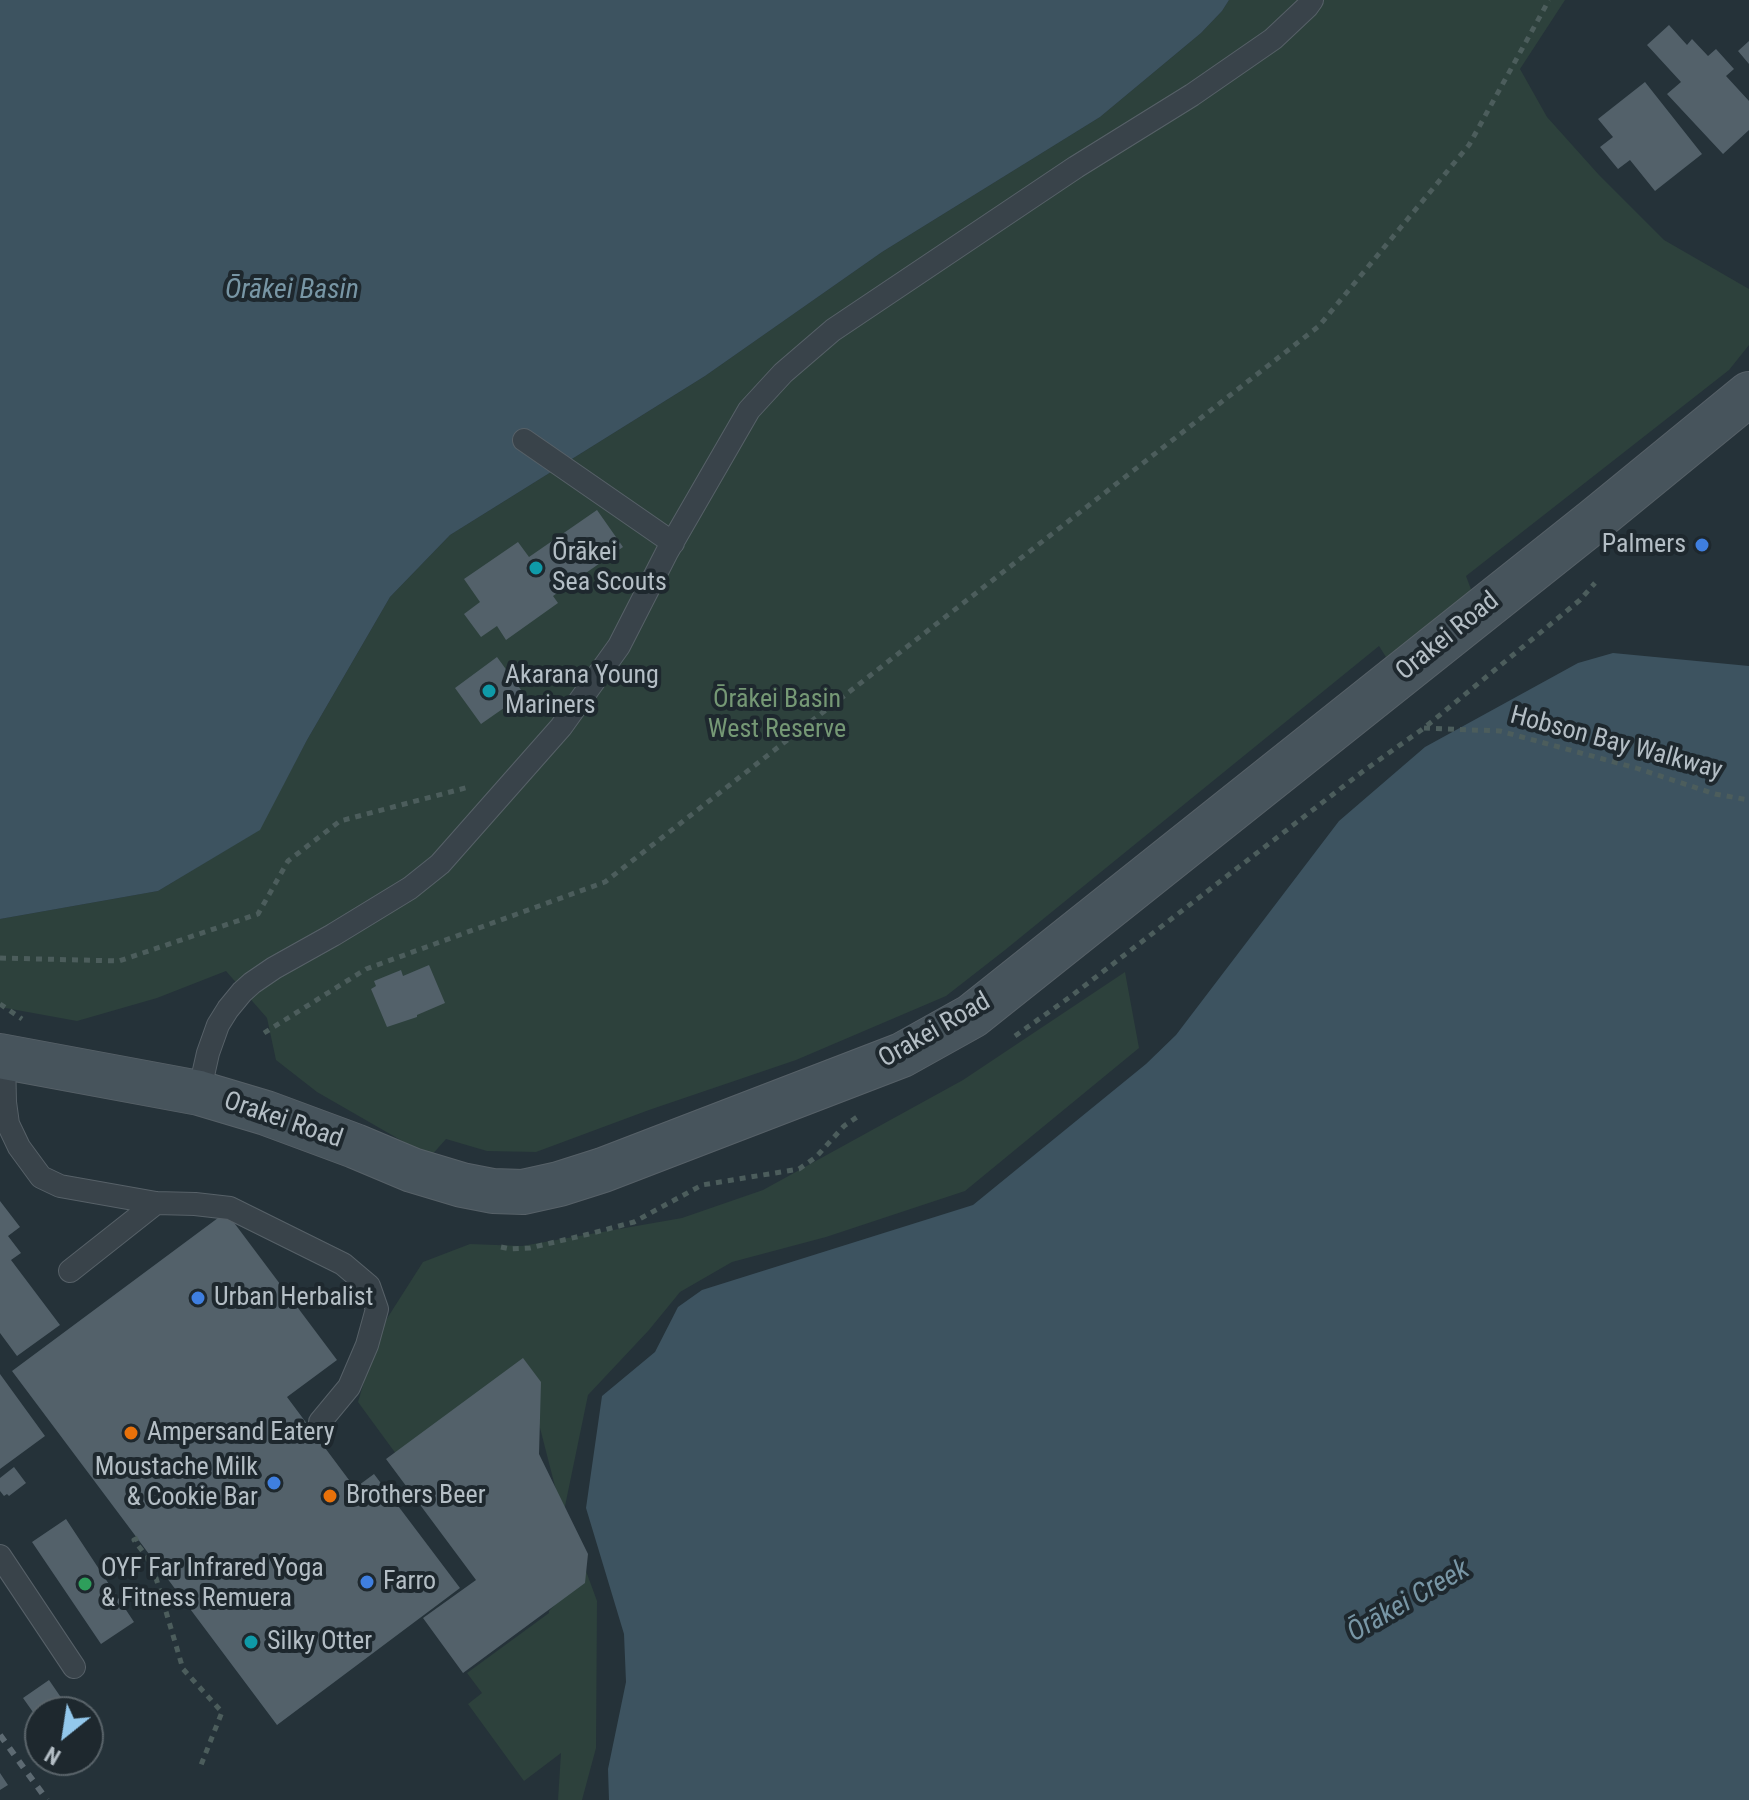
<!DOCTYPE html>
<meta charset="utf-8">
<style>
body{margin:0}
#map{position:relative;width:1749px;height:1800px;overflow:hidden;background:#253239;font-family:"Roboto Condensed",sans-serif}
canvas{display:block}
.north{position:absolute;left:24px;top:1696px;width:80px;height:80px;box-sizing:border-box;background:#1e282e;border:2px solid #5a646a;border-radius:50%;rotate:210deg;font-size:22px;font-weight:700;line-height:32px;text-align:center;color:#b4bec5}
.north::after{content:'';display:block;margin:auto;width:28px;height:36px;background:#93c8ec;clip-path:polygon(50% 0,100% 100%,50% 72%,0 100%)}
</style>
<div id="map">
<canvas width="1749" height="1800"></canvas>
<div class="north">N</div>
</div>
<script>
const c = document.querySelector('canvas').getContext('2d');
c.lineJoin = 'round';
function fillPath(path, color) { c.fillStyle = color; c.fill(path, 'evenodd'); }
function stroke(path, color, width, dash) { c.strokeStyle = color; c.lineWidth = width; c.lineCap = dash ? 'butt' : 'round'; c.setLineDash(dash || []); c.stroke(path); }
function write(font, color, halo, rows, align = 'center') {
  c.font = font + ' "Roboto Condensed",sans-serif'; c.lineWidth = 8; c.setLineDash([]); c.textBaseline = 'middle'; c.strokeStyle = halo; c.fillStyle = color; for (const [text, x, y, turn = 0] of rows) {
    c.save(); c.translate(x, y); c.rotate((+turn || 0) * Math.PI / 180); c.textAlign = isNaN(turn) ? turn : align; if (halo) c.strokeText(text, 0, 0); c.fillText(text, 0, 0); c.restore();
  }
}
const green = new Path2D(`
 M1229 0H1565L1520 69 1547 117 1599 175 1664 240 1749 289V345L1729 370 1466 576 1472 592 1421 633 1386 657 1379 646 1005 950 946 996 796 1060 649 1110 536 1152 487 1151 446 1139 430 1157 317 1092 276 1060 267 1018 226 971 157 998 77 1021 0 1007V919L158 891 259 830 307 740 390 597 450 535 705 376 882 252 1100 117 1201 33 1222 11Z
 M1125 972 1139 1048 965 1191 826 1237 732 1262 680 1292 649 1330 588 1395 564 1511 597 1601 596 1748 582 1800H558L561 1753 524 1781 468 1704 482 1693 467 1673 549 1613V1611L579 1580 529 1385 399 1458 358 1402 379 1331 423 1262 470 1244 522 1246 682 1218 763 1190 963 1080Z`);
const water = new Path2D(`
 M0 0H1229L1222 11 1201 33 1100 117 882 252 705 376 450 535 390 597 307 740 260 830 158 891 0 919Z
 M1613 653 1749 666V1800H609L608 1769 626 1682 624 1634 586 1508 602 1396 655 1352 678 1307 702 1290 973 1205 1146 1064 1176 1035 1339 821 1425 747 1578 663Z`);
const building = new Path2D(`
 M1669 25 1687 45 1692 39 1708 56 1716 49 1734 69 1726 76 1749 101V130L1723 154 1667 94 1681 82 1647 45Z
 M1749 41V64L1738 51Z
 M1645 82 1702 154 1655 191 1630 160 1618 169 1600 147 1613 137 1598 119Z
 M597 510 623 547 553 596 558 603 506 640 497 626 481 637 464 614 480 602 464 579 518 542 529 557Z
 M497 657 524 694 481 724 455 688Z
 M429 965 445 1003 417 1015V1017L387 1027 371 989 376 986 374 981 401 970 403 976Z
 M0 1201 20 1227 8 1236 21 1253 11 1260 60 1325 17 1356 0 1333Z
 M226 1212 337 1360 287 1397 355 1488 374 1474 460 1588 277 1725 12 1371Z
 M523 1358 541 1382 539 1454 588 1554 585 1583 463 1673 423 1618 476 1580 386 1459Z
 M0 1374 45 1436 0 1469Z
 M14 1467 26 1483 9 1496 7 1494 4 1496 0 1491V1478Z
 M66 1519 134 1622 101 1644 32 1542Z
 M49 1680 71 1712H40V1722L23 1698Z
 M0 1773 8 1785 0 1790Z`);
const path = new Path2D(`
 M1424 728 1500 731 1636 768 1715 794 1749 800
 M0 958 119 961 258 914 288 861 340 821 469 787
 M0 1004 22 1019
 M264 1033 366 969 605 882 1319 326 1469 145 1549 0
 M1015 1036 1070 997 1362 772 1424 728 1580 600 1595 583
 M501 1247 510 1249 530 1248 589 1234 634 1222 702 1185 799 1169 816 1157 844 1126 857 1117
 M138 1538 134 1540 147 1557 156 1578 183 1669 222 1712 201 1765`);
const service = new Path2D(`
 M524 440 673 543
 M4 1057 5 1102 8 1124 19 1147 41 1177 60 1186 156 1203 195 1204 230 1208 343 1264 369 1286 377 1309 367 1345 349 1387 320 1422
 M199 1093 208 1053 218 1025 228 1009 242 992 252 983 274 968 333 935 410 888 440 864 561 727 619 646 667 552 749 410 783 373 833 330 1076 167 1192 95 1273 39 1307 7 1312 0
 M70 1271 156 1203
 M0 1556 74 1667`);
const secondary = new Path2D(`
 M0 1056 199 1093 266 1113 355 1146 412 1170 462 1185 493 1191 523 1192 559 1184 603 1170 902 1055 972 1016 1595 520 1749 394`);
const rail = new Path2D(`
 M0 1735 47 1800`);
const markers = [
 [1702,545,8,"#3f7fe0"],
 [536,568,8,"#0f9aa8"],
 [489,691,8,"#0f9aa8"],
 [198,1298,8,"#3f7fe0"],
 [131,1433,8,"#e8710a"],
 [274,1483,8,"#3f7fe0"],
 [330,1496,8,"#e8710a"],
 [367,1582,8,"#3f7fe0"],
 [85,1584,8,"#2e9e5b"],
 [251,1642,8,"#0f9aa8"]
];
const poiNames = [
 ["Palmers",1686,545,"right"],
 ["Ōrākei",552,553],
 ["Sea Scouts",552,583],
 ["Akarana Young",505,676],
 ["Mariners",505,706],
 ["Urban Herbalist",214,1298],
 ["Ampersand Eatery",147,1433],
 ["Moustache Milk",258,1468,"right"],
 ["& Cookie Bar",258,1498,"right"],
 ["Brothers Beer",346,1496],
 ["OYF Far Infrared Yoga",101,1569],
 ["& Fitness Remuera",101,1599],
 ["Farro",383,1582],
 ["Silky Otter",267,1642]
];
const streetNames = [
 ["Orakei Road",1448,637,-39],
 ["Hobson Bay Walkway",1616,744,15],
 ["Orakei Road",935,1031,-30],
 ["Orakei Road",283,1121,19]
];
const parkNames = [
 ["Ōrākei Basin",777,700],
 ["West Reserve",777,730]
];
const waterNames = [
 ["Ōrākei Basin",292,291],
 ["Ōrākei Creek",1409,1602,-30]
];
fillPath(green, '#2d413c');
fillPath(water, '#3d5360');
fillPath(building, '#53616a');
stroke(service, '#576168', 24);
stroke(secondary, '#576168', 46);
stroke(path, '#4c5d5c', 5, [6, 6]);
stroke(service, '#39434a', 22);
stroke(secondary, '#47545c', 44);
stroke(rail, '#5d6a72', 6, [8, 8]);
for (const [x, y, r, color] of markers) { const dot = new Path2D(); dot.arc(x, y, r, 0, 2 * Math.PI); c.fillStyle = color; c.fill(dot); stroke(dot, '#1e282e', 3); }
write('26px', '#b4bec5', '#1e282e', poiNames, 'left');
write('26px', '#b4bec5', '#1e282e', streetNames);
write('26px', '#759875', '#1e282e', parkNames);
write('italic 28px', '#7896a5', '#1e282e', waterNames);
</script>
